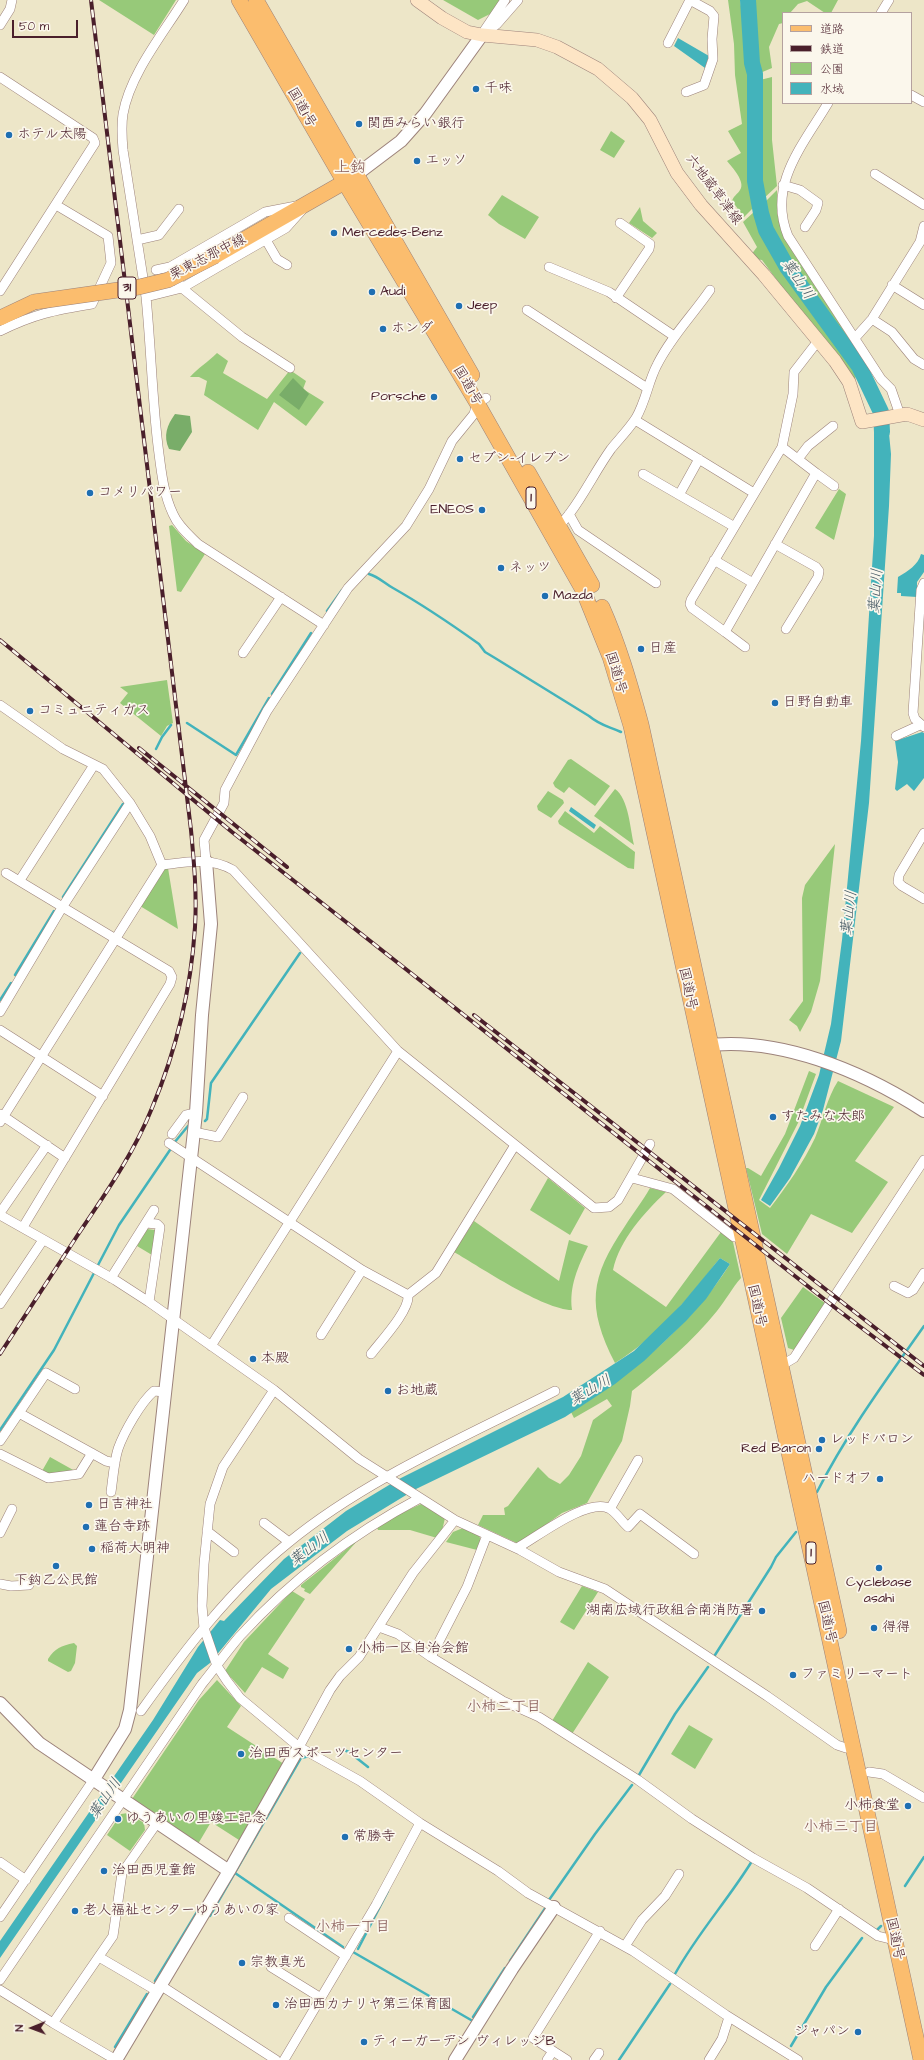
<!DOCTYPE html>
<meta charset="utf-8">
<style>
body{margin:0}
#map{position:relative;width:924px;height:2060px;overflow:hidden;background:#ede6c8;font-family:"Architects Daughter","Klee One",sans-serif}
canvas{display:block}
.legend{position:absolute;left:782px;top:12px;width:130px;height:92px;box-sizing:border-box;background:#fbf7ec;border:1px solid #b4a19f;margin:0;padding:5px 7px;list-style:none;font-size:12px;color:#4a1f2b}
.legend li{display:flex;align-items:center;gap:8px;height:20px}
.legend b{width:20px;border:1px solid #b4a19f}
.north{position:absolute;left:12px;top:2008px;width:40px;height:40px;-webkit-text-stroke:3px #fbf7ec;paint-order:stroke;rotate:269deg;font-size:11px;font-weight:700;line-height:16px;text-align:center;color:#4a1f2b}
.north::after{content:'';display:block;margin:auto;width:14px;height:18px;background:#4a1f2b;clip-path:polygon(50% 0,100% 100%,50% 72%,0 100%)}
.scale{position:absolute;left:12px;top:20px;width:66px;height:18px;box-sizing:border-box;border:2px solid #4a1f2b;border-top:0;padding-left:5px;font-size:12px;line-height:14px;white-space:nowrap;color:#4a1f2b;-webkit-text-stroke:3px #fbf7ec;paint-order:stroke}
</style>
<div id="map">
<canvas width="924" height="2060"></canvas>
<ul class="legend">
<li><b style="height:5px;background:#fbbd6e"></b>道路</li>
<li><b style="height:5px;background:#4a1f2b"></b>鉄道</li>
<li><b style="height:11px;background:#97c979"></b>公園</li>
<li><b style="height:11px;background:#43b3bb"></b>水域</li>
</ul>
<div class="north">N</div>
<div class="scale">50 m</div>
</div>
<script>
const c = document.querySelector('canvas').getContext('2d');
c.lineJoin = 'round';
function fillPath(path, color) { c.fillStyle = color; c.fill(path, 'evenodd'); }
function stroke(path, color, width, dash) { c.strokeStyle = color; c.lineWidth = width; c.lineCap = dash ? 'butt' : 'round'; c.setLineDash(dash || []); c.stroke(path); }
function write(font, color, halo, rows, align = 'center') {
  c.font = font + ' "Architects Daughter","Klee One",sans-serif'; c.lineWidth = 3.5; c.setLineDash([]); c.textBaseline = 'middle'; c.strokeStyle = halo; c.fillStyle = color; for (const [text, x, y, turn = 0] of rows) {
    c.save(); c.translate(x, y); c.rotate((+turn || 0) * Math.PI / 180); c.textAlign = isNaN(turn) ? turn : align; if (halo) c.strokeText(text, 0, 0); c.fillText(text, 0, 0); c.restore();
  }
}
const green = new Path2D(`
 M99 0H176L154 35Z
 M443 0H500L492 13 478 20Z
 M728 0H740C743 20 746 39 748 59 749 69 747 80 750 90 751 129 746 169 754 207L744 217 732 201C734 195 737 195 740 190 746 182 732 167 727 161L741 153 728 131 742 124 735 75 734 44Z
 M752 0H838L831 13H825L807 1 798 4 790 13H783V23L779 24 769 47 772 68 760 73 757 67Z
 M772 77V140L777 186 761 201 758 167 759 85 760 80Z
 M611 131 625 141 614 158 600 150Z
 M777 190V213L785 239 865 363 862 366 782 252 771 235 761 206Z
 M502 195 539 217 525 239 499 224 488 215Z
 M640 207 643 221 657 233 652 238 629 223Z
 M755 211 774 259 816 319 853 367 856 375 854 385 762 260 755 259 751 255 757 247 743 222Z
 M217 353 228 361 223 373 267 399 290 370 306 381 303 389 324 402 306 426 274 402 258 430 204 395 207 381 199 377H190C198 368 208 362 217 353Z
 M839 489 846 494 834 540 815 528Z
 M172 525 186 541 205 554 181 592 177 591 169 526Z
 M167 680 173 723 167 726 161 736 120 703 128 693 120 687Z
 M571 759 610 786 595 806 569 787 564 793 555 787 553 783 568 760Z
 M615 789C629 799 630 829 634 845L594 816Z
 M548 791 563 800 564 803 551 818 538 810 537 806Z
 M565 811 594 833 600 826 635 852 634 869 628 868 559 824 558 821Z
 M835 844 820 981 811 1012 800 1032 797 1026 789 1020 803 1001 802 898 805 885Z
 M166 868H168L178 929 140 906 162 871Z
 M809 1071 816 1074 798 1123 759 1200 770 1208C787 1186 803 1163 815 1138 823 1119 827 1098 838 1081L894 1107 855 1161 888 1182 852 1233 811 1214 787 1254 762 1234 746 1168H748L761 1176 785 1134Z
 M548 1178 585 1208 570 1235 530 1210Z
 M650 1188 666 1192C644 1213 620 1239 613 1270L666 1307 721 1232 733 1242 741 1278C732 1288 726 1300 717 1311 693 1341 662 1367 632 1391L630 1406 622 1441 587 1503 562 1513 519 1544 478 1525 483 1515H505L504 1508 508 1506 538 1467 549 1478 560 1484 569 1475 581 1456 593 1420 612 1406 607 1399 574 1418 571 1412C629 1377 694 1322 730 1264L720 1258C689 1297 658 1337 615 1363 586 1306 590 1278 625 1226 633 1213 643 1201 650 1188Z
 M474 1221 559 1281 569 1240 588 1246C578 1267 569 1286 572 1310 544 1310 480 1267 454 1252Z
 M147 1229 155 1230 152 1255 137 1246Z
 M803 1287 825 1303 794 1350 788 1348 781 1318Z
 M50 1457 75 1471 49 1474 42 1471Z
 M421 1504 445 1518 442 1531 437 1538 410 1530H378L377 1527 391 1518Z
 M463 1528 479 1535 481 1541 477 1550 446 1542 453 1532Z
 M358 1540 310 1594 304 1591 305 1589 301 1587V1585Z
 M582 1586 598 1592 574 1630 560 1622Z
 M292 1591 305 1599 268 1654 289 1668 283 1679 262 1667 245 1693 225 1671 244 1642Z
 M74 1643 77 1646 75 1663 71 1671 68 1672 48 1661V1659C55 1648 61 1646 74 1643Z
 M588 1662 609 1677 572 1734 552 1721Z
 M217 1680 241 1706 227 1727 284 1764 239 1840 211 1822 198 1844 132 1799 199 1700Z
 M689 1725 713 1739 695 1769 671 1754Z
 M128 1813 144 1823 145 1830 130 1851 107 1835 121 1814Z`);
const forest = new Path2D(`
 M293 378 309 394 299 410 279 395Z
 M175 414 190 416 192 432 180 451 169 449C163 436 167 425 175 414Z`);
const water = new Path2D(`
 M678 38 709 56 705 68 674 46Z
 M888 423 891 454 889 506 869 803 841 1041 823 1110 814 1134 790 1178 770 1206 761 1200 779 1168 800 1126 819 1075 831 1024 842 940 861 741 874 536V430Z
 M921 554 924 555V572L917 582V597L901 596V593H897L898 577C908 571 918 565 921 554Z
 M922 732 924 733V778L914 791 907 784 897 791 895 789 898 762 895 741Z
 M571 807 596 825 594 829 569 811Z
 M720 1258 730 1264 706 1299 686 1321 644 1361 615 1384 565 1417 416 1489 347 1531 271 1589 210 1663 197 1673 0 1958V1941L153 1720 198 1647 220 1620 224 1621 284 1559 346 1511 399 1479 563 1397 634 1351 681 1305Z`);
const stream = new Path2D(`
 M369 574C379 577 384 583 393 588 423 605 451 624 479 644L485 652 495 658 589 716C601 726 608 726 621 732
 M327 611 342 590
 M272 694 311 633
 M187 723 236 755 269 698
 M156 749 162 737 171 725
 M63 897 123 804
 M15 975 54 911
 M0 1000 11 983
 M205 1121 207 1119 211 1083 300 953
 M174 1143 188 1126
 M97 1267 119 1225 172 1147
 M0 1430 54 1350 95 1271
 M817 1492C847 1433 886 1380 924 1326
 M715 1655 771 1567 776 1557 796 1532
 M344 1750 349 1752 368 1767
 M639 1775 675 1714 708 1667
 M235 1873 343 1947
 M905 1886 924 1857
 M549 1900 595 1834 632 1785
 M210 1916 301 1758 310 1756
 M877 1930 881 1926
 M358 1949 388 1891
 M353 1952 471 2020
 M510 1961 546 1907
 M675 1974C697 1934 728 1900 752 1861
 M155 1981 197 1912
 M473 2017 505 1968
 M791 2046 826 1987 862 1938
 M115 2047 147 1994
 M619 2060 670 1984`);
const river = new Path2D(`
 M748 0 752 63 755 74V181L761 213 766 230 787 267 859 366 881 412 882 432`);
const minor = new Path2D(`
 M184 0C163 34 130 74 123 114 121 126 122 138 123 150L146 297 182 288 218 267 286 228 303 209
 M881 13 889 0
 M0 25 10 9 12 0
 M484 31 505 0
 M482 35 497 24 518 0
 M668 43 690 0
 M0 77 93 138 95 143 0 291
 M686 92 704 85 713 59 712 39 714 16 710 11 690 0
 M911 95 924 102
 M828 103C803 145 767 185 788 236L881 379 891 389 900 415
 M875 174 924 205
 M783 185 800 190 818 203 816 210 805 227
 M137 240 159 235 179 209
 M266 240 277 259 287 265
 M549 267 609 292 674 336
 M156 270 170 267
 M892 285 924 305
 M146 297C151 347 152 396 158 446 161 469 163 493 173 514 178 526 189 535 198 544L324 625
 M616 298 649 249 650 244 620 223
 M527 310 647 388
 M872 319 892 332 914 359 924 365
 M0 331C34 314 55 310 92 304L111 263 108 236 56 205
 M855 338 872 319 920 242 924 226
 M290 368 242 337 182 288 170 267 265 212 296 206
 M635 420 754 493
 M782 447 816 473 725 632 692 608 690 604 691 600 782 447 793 394 794 372 818 341
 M798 459 808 446 833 426
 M816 473 834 486
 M643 474 733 526
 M679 495 699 459
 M569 514 578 530 656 583
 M556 530C560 524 566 519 570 513 585 493 596 470 611 449 619 439 629 429 636 418 646 401 648 382 657 365 671 337 692 316 710 290
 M775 544 816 567 819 571 818 577 786 629
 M714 560 753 583
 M924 583 921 590 913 713 915 719 924 727
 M725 632 745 647
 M243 653 281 597
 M0 705 63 749 103 769 130 803 150 836 162 865
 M896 736 920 725
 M924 833 899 875 898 882 902 886 924 899
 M206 861 204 840 224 803 225 790 267 711 348 588 406 526 429 489 452 441 474 414 477 403 486 398
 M6 873 169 971 172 977 170 984 23 1227
 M20 880 94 765
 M0 1012 63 906 130 803
 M0 1030 103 1096
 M0 1114 65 1158
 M0 1122 162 865C187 862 210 857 233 870L398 1051 594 1208 609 1207 618 1200 650 1144
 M194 1132 218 1137 243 1097
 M172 1134 186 1115 196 1113
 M169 1143 362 1270 408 1295
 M632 1178 673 1189 734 1237H740
 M0 1213 47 1145
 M0 1215 115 1280 149 1302 274 1390 359 1459 389 1478 455 1520 520 1550 559 1572 605 1589 767 1696 837 1745 846 1748 853 1746
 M146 1223 157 1224 160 1227 149 1302
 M111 1278 154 1210
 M894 1286 908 1293 913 1290 924 1273
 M408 1295 436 1273 515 1145
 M0 1304 43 1240
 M321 1335 362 1270
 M211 1346 398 1051
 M371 1354C381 1341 410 1310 408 1295
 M777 1368 794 1358 924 1160
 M75 1389 46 1373 19 1413 106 1461 115 1463
 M274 1390 223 1467 210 1504 204 1564 202 1606 204 1628 217 1666 227 1681 240 1698 299 1747 360 1781 420 1823 498 1871 528 1893 633 1951 726 2015 798 2060
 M0 1441 19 1413
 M0 1454 48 1478 79 1474 92 1453
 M111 1492C113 1478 114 1462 118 1449 124 1432 141 1402 154 1391L165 1392
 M610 1509 638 1460
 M264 1523 289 1542
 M207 1531 234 1552
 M0 1533 12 1509
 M517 1548C536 1538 589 1496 610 1509 617 1513 622 1522 628 1527L640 1514 694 1554
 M0 1584 11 1586 29 1585
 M379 1627 398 1634 431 1657 503 1701 539 1717 638 1780 692 1819 753 1858 807 1888 878 1936 894 1940
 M431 1657 467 1587 487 1535
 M141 1711C184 1651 230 1590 288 1543 366 1479 465 1437 555 1391
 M299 1747 330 1690 340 1676 359 1657 413 1573 455 1520
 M869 1772 883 1774 924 1798
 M0 1862 26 1880
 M0 1917 94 1779
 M289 1918 346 1956
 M625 1946 642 1920 665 1896 679 1874
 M815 1946 839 1909
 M99 1957 157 1991
 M271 1967 321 1998
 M0 1980 202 1684C215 1668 227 1651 240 1636 292 1579 352 1534 420 1498
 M160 1985 276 2060
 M0 1990 53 2023
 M553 2051 533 2038 600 1931
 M116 2060 53 2023 113 1936 122 1873 157 1823
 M284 2060 376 1905 420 1823
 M547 2060 553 2051 567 2060
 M594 2060 599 2053
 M709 2060 722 2039 729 2017`);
const tertiary = new Path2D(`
 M356 175 401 141 425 114 482 35
 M702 1046C777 1035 862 1071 924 1111
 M0 1703 39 1743 229 1871
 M94 1779 125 1729 130 1710 133 1683 196 1113 202 1015 211 924 206 861
 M116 2060 229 1871 299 1747
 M455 2060 512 1969 554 1907`);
const secondary = new Path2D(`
 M417 0 442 18 467 32 482 35 537 40 557 47 598 69 632 98 650 120 677 173 701 205 764 275 835 361 849 382 862 422 907 414 924 420`);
const primary = new Path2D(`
 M215 256 355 176
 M0 318 34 302`);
const trunk = new Path2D(`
 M239 0 345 183 477 403 583 590 610 657 631 726 921 2060
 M256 0 472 375
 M528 472 592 585
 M602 607C619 645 630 684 641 724L839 1631`);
const rail = new Path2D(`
 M0 640 232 832 838 1310 924 1375
 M139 748 287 867
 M474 1015 924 1366
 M0 1354C26 1314 53 1273 79 1233 106 1193 134 1153 152 1108 176 1051 191 989 195 927 197 894 194 862 191 830L91 0`);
const primaryBridge = new Path2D(`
 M34 302 139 287 168 280 215 256`);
const markers = [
 [476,89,4,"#1f6fb2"],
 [359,124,4,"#1f6fb2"],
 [9,135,4,"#1f6fb2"],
 [417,161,4,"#1f6fb2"],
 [334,233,4,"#1f6fb2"],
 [372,292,4,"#1f6fb2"],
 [459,306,4,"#1f6fb2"],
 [383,329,4,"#1f6fb2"],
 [434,397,4,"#1f6fb2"],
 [460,459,4,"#1f6fb2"],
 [90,493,4,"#1f6fb2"],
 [482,510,4,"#1f6fb2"],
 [501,568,4,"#1f6fb2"],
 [545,596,4,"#1f6fb2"],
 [641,649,4,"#1f6fb2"],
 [775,703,4,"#1f6fb2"],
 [30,711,4,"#1f6fb2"],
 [773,1117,4,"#1f6fb2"],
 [253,1359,4,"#1f6fb2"],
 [388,1391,4,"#1f6fb2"],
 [822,1440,4,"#1f6fb2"],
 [819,1449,4,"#1f6fb2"],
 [880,1479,4,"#1f6fb2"],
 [89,1505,4,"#1f6fb2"],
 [86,1527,4,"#1f6fb2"],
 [92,1549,4,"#1f6fb2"],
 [56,1566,4,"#1f6fb2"],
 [879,1568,4,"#1f6fb2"],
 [762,1611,4,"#1f6fb2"],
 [874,1628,4,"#1f6fb2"],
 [349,1649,4,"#1f6fb2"],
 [793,1675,4,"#1f6fb2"],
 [241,1754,4,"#1f6fb2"],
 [908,1806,4,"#1f6fb2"],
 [118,1819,4,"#1f6fb2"],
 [345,1837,4,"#1f6fb2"],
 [104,1871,4,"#1f6fb2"],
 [75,1911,4,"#1f6fb2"],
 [242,1963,4,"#1f6fb2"],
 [276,2005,4,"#1f6fb2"],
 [858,2032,4,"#1f6fb2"],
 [364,2042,4,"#1f6fb2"]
];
const shields = [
 [127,288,18],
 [531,498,10],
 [811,1553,10]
];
const shieldNames = [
 ["31",127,288],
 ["1",531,498],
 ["1",811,1553]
];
const poiNames = [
 ["千味",484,89],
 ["関西みらい銀行",367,124],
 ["ホテル太陽",17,135],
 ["エッソ",425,161],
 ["Mercedes-Benz",342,233],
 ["Audi",380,292],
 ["Jeep",467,306],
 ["ホンダ",391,329],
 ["Porsche",426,397,"right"],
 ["セブン-イレブン",468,459],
 ["コメリパワー",98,493],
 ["ENEOS",474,510,"right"],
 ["ネッツ",509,568],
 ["Mazda",553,596],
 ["日産",649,649],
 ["日野自動車",783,703],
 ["コミュニティガス",38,711],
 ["すたみな太郎",781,1117],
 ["本殿",261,1359],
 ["お地蔵",396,1391],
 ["レッドバロン",830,1440],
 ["Red Baron",811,1449,"right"],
 ["ハードオフ",872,1479,"right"],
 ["日吉神社",97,1505],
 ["蓮台寺跡",94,1527],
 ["稲荷大明神",100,1549],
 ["下鈎乙公民館",56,1581,"center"],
 ["Cyclebase",879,1583,"center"],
 ["asahi",879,1599,"center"],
 ["湖南広域行政組合南消防署",754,1611,"right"],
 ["得得",882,1628],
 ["小柿一区自治会館",357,1649],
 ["ファミリーマート",801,1675],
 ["治田西スポーツセンター",249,1754],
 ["小柿食堂",900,1806,"right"],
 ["ゆうあいの里竣工記念",126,1819],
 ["常勝寺",353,1837],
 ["治田西児童館",112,1871],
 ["老人福祉センターゆうあいの家",83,1911],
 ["宗教真光",250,1963],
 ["治田西カナリヤ第三保育園",284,2005],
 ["ジャパン",850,2032,"right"],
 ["ティーガーデン ヴィレッジB",372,2042]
];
const streetNames = [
 ["国道1号",301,108,60],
 ["六地蔵草津線",713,190,53],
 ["栗東志那中線",208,258,-27],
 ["国道1号",467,386,59],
 ["国道1号",615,673,73],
 ["国道1号",687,989,78],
 ["国道1号",756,1306,77],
 ["国道1号",826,1622,77],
 ["国道1号",894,1939,78]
];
const waterNames = [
 ["葉山川",797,280,56],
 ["葉山川",877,591,-86],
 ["葉山川",850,913,-83],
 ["葉山川",591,1391,-30],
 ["葉山川",310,1550,-37],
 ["葉山川",106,1799,-56]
];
const neighbourhoodNames = [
 ["小柿二丁目",504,1708],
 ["小柿三丁目",841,1828],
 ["小柿一丁目",353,1928]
];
const quarterNames = [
 ["上鈎",350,169]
];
fillPath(green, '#97c979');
fillPath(forest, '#79ad69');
fillPath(water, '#43b3bb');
stroke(stream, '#43b3bb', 2.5);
stroke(river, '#43b3bb', 16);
stroke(minor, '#9c827a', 10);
stroke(tertiary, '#9c827a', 14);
stroke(secondary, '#9c827a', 14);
stroke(primary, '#9c827a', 16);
stroke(trunk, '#9c827a', 16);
stroke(minor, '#fff', 9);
stroke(tertiary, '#fff', 12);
stroke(secondary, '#fde5c5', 13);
stroke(primary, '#fbbd6e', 15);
stroke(trunk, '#fbbd6e', 15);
stroke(rail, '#4a1f2b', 4);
stroke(rail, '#fbf7ec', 2.5, [8]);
stroke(primaryBridge, '#9c827a', 16, []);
stroke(primaryBridge, '#fbbd6e', 15);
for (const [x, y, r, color] of markers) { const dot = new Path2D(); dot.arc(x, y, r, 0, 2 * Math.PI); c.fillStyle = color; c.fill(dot); stroke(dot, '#fbf7ec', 1.5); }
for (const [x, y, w] of shields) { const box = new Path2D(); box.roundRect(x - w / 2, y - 11, w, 22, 3); c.fillStyle = '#fbf7ec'; c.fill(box); stroke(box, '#4a1f2b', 1); }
write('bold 13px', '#4a1f2b', null, shieldNames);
write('14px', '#4a1f2b', '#fbf7ec', poiNames, 'left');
write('14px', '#4a1f2b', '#fbf7ec', streetNames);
write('italic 15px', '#475a65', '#fbf7ec', waterNames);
write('15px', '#81524f', '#fbf7ec', neighbourhoodNames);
write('16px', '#81524f', '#fbf7ec', quarterNames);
</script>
